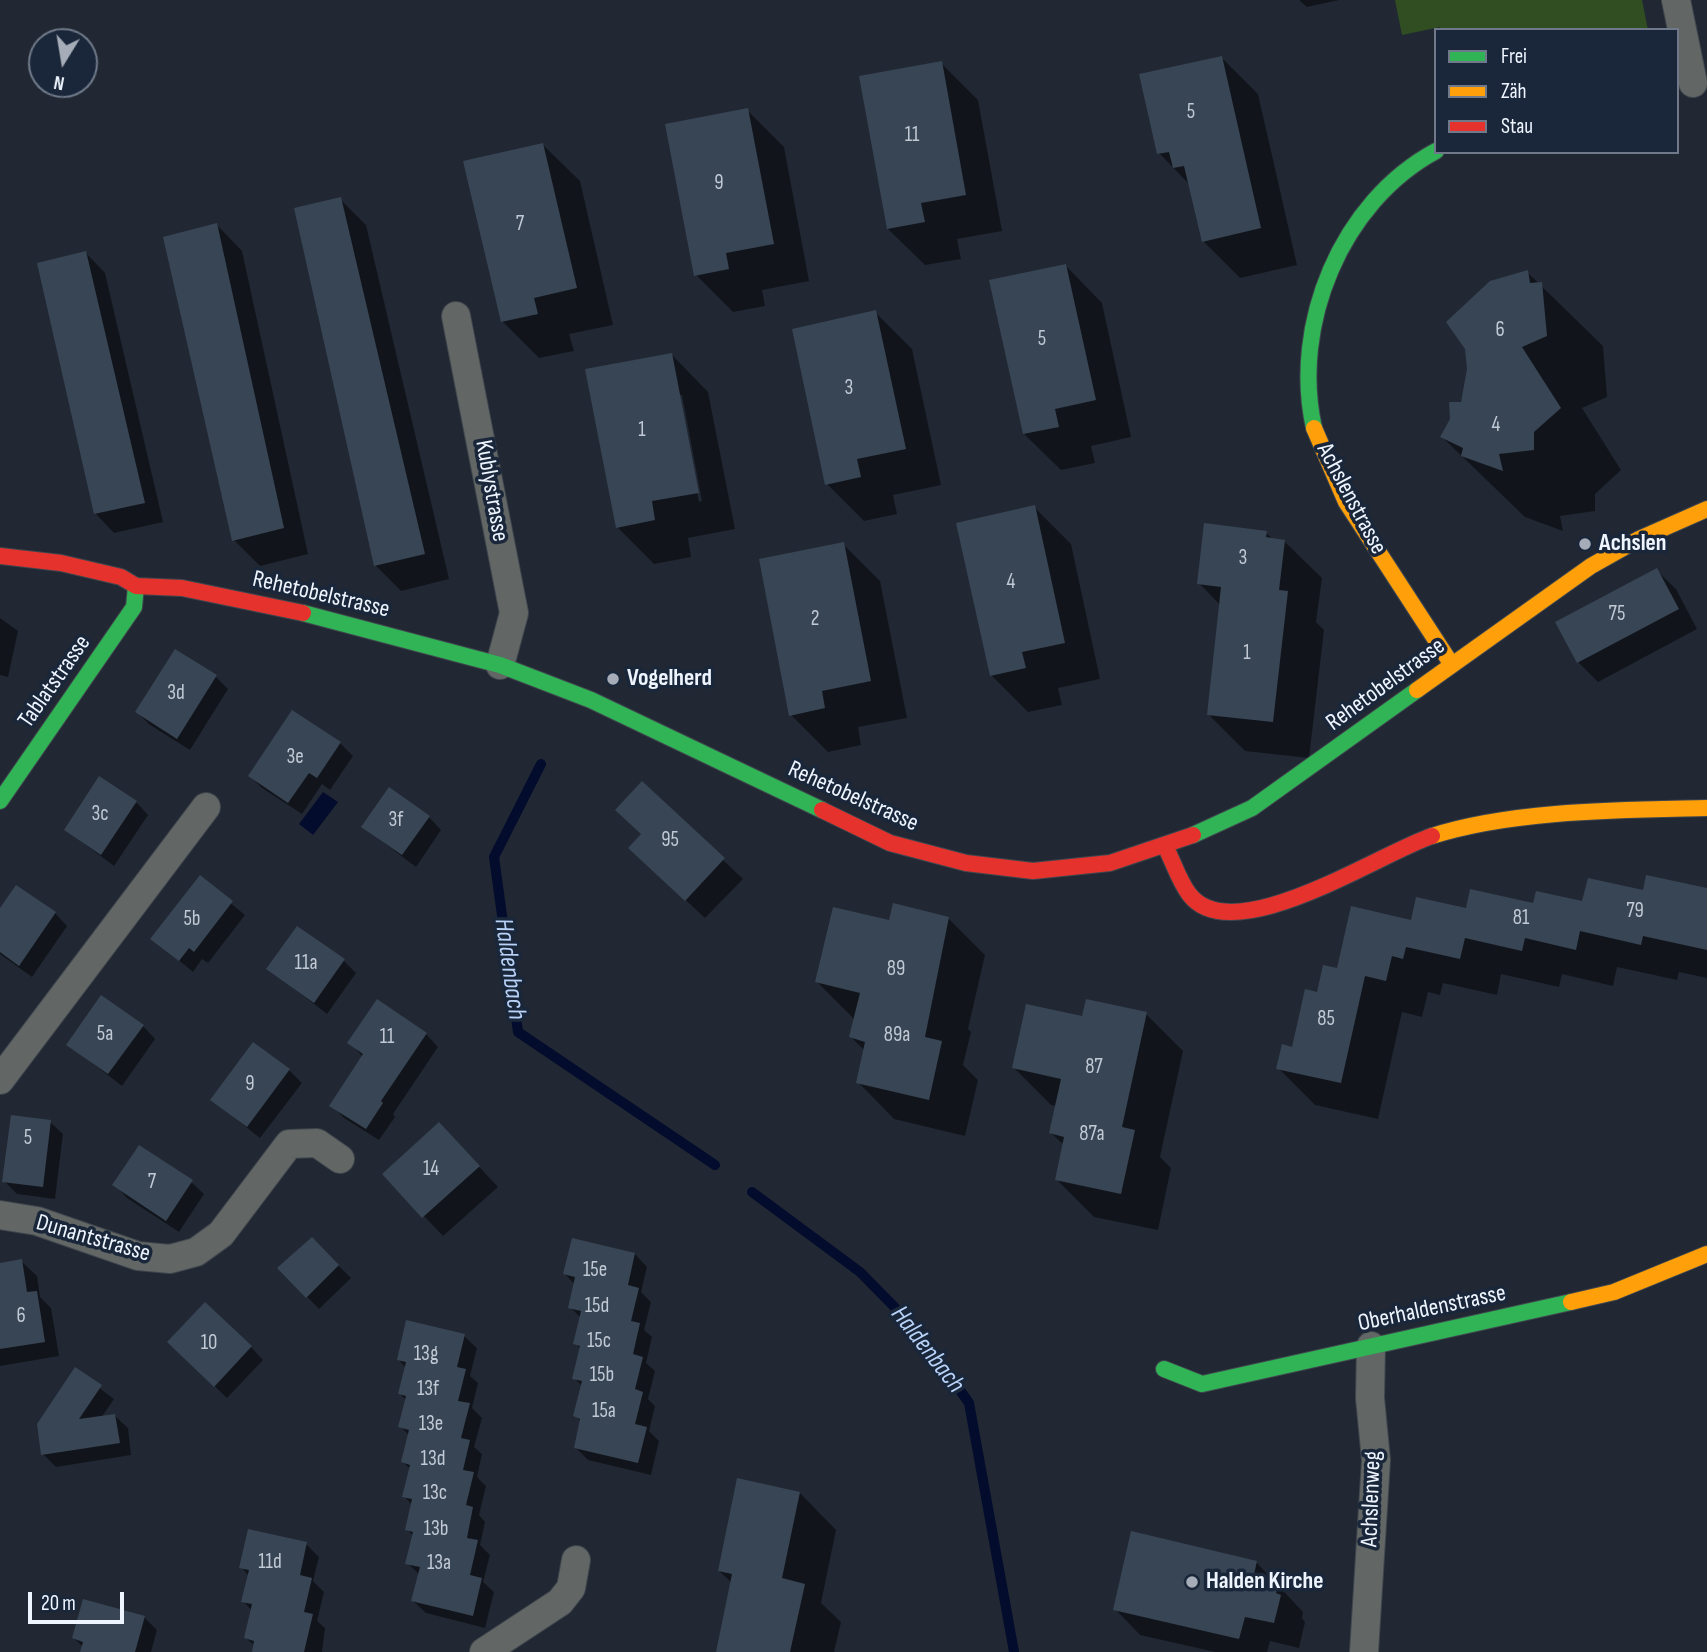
<!DOCTYPE html>
<meta charset="utf-8">
<style>
body{margin:0}
#map{position:relative;width:1707px;height:1652px;overflow:hidden;background:#212833;font-family:"Sofia Sans Condensed",sans-serif}
canvas{display:block}
.legend{position:absolute;left:1434px;top:28px;width:245px;height:126px;box-sizing:border-box;background:#1a273a;border:2px solid #6f7989;margin:0;padding:9px 12px;list-style:none;font-size:21px;color:#eef5ff}
.legend li{display:flex;align-items:center;gap:14px;height:35px}
.legend b{width:35px;border:2px solid #6f7989}
.north{position:absolute;left:28px;top:28px;width:70px;height:70px;box-sizing:border-box;background:#1a273a;border:2px solid #6f7989;border-radius:50%;rotate:191deg;font-size:19px;font-weight:700;line-height:28px;text-align:center;color:#eef5ff}
.north::after{content:'';display:block;margin:auto;width:24px;height:32px;background:#a6adb8;clip-path:polygon(50% 0,100% 100%,50% 72%,0 100%)}
.scale{position:absolute;left:28px;top:1592px;width:96px;height:32px;box-sizing:border-box;border:4px solid #eef5ff;border-top:0;padding-left:9px;font-size:21px;line-height:24px;white-space:nowrap;color:#eef5ff;-webkit-text-stroke:5px #1a273a;paint-order:stroke}
</style>
<div id="map">
<canvas width="1707" height="1652"></canvas>
<ul class="legend">
<li><b style="height:9px;background:#30b455"></b>Frei</li>
<li><b style="height:9px;background:#ff9f0a"></b>Zäh</li>
<li><b style="height:9px;background:#e5322d"></b>Stau</li>
</ul>
<div class="north">N</div>
<div class="scale">20 m</div>
</div>
<script>
const c = document.querySelector('canvas').getContext('2d');
c.lineJoin = 'round';
function fillPath(path, color) { c.fillStyle = color; c.fill(path, 'evenodd'); }
function stroke(path, color, width, dash) { c.strokeStyle = color; c.lineWidth = width; c.lineCap = dash ? 'butt' : 'round'; c.setLineDash(dash || []); c.stroke(path); }
function write(font, color, halo, rows, align = 'center') {
  c.font = font + ' "Sofia Sans Condensed",sans-serif'; c.lineWidth = 7; c.setLineDash([]); c.textBaseline = 'middle'; c.strokeStyle = halo; c.fillStyle = color; for (const [text, x, y, turn = 0] of rows) {
    c.save(); c.translate(x, y); c.rotate((+turn || 0) * Math.PI / 180); c.textAlign = isNaN(turn) ? turn : align; if (halo) c.strokeText(text, 0, 0); c.fillText(text, 0, 0); c.restore();
  }
}
const green = new Path2D(`
 M1395 0H1642L1648 30H1441L1440 27 1402 35Z`);
const water = new Path2D(`
 M323 792 338 802 313 835 299 824Z`);
const shadow = new Path2D(`
 M1299 0H1339L1307 7Z
 M1221 57 1258 94 1297 265 1240 278 1203 241 1190 185 1159 153Z
 M941 63 978 100 1002 231 957 239 961 259 925 265 888 229Z
 M747 110 784 147 809 281 762 290 765 306 733 312 696 275Z
 M543 145 580 181 613 325 569 334 574 351 539 358 502 321Z
 M340 199 366 225 449 579 401 591 375 565Z
 M217 225 242 251 308 554 260 566 234 540Z
 M86 253 105 273 163 522 114 533 95 513Z
 M1066 266 1102 303 1131 437 1091 446 1095 463 1061 470 1024 434Z
 M1527 272 1603 346 1607 397 1582 408 1621 470 1595 494V511L1560 516 1563 531 1525 517 1442 437Z
 M875 312 912 349 941 485 893 495 897 514 864 521 827 484Z
 M672 355 708 392 735 529 688 538 691 557 654 564 617 527ZM678 395H682L702 501 699 502Z
 M1034 507 1071 544 1100 679 1058 688 1062 705 1028 712 991 675Z
 M1266 533 1274 540 1285 542 1322 578 1316 622 1324 630 1309 758 1245 751 1208 714 1221 606 1199 583Z
 M843 544 880 581 907 718 858 727 861 745 828 752 791 715Z
 M1656 570 1676 589 1697 629 1598 682 1578 662Z
 M0 618 18 631 8 677 0 675Z
 M216 677 228 689 190 750 150 725 137 712Z
 M340 743 353 756 330 790 322 784 302 814 262 788 250 776Z
 M136 802 148 815 114 866 66 830Z
 M429 817 441 830 416 867 363 827Z
 M723 860 743 879 705 918 650 867Z
 M200 878 245 915 208 963 202 959 193 972 153 939Z
 M1707 890V978L1679 972 1677 980 1617 967 1613 986 1562 974 1559 987 1501 974 1497 995 1443 983 1440 995 1428 992 1422 1017 1402 1012 1378 1119 1315 1105 1278 1068 1293 1049 1318 994 1338 970 1412 922 1467 910 1584 903 1644 892Z
 M0 911 55 913 67 926 32 977 0 954Z
 M948 918 985 955 968 1029 971 1032 963 1065 978 1080 965 1136 894 1119 858 1082 865 1051 851 1037 854 1019 817 982Z
 M344 961 356 973 327 1014 269 969Z
 M1146 1014 1183 1051 1160 1157 1171 1168 1158 1230 1094 1217 1057 1180 1064 1145 1051 1133 1057 1106 1051 1105 1014 1068 1083 1018Z
 M143 1026 155 1039 122 1086 69 1045Z
 M426 1034 438 1047 393 1114 395 1117 379 1140 344 1118 332 1105 363 1057 350 1043Z
 M289 1070 302 1083 260 1138 212 1100Z
 M50 1122 63 1134 55 1199 17 1194 4 1181Z
 M458 1144 498 1187 443 1236 384 1174Z
 M191 1182 204 1194 179 1232 127 1198 115 1185Z
 M312 1239 351 1278 319 1309 279 1268Z
 M635 1254 647 1267 641 1292 651 1302 644 1330 652 1337 646 1363 655 1371 648 1399 655 1406 649 1431 659 1441 651 1475 588 1460 575 1447 581 1422 575 1415 582 1386 574 1378 581 1349 575 1343 581 1318 570 1307 575 1285 565 1274Z
 M21 1261 37 1276 40 1297 51 1308 59 1356 0 1366V1265Z
 M464 1336 477 1348 470 1376 478 1383 472 1408 482 1418 474 1447 482 1454 477 1477 486 1486 479 1515 485 1522 480 1545 490 1555 483 1582 494 1592 485 1628 426 1613 413 1601 420 1575 407 1563 414 1537 407 1529 412 1505 404 1496 410 1469 403 1462 409 1435 400 1426 406 1400 400 1394 406 1368 399 1360Z
 M251 1347 263 1360 227 1398 182 1355Z
 M75 1370 114 1399 101 1418 115 1416 128 1428 131 1455 56 1467 43 1454Z
 M800 1493 836 1530 821 1603 841 1622 834 1652H717L732 1583 719 1571Z
 M306 1544 319 1557 313 1581 324 1592 317 1621 325 1628 322 1652H253L255 1646 246 1638 252 1611 243 1601 249 1576 241 1567Z
 M1256 1562 1303 1612 1302 1618 1305 1622 1299 1648 1270 1641 1267 1652H1215L1140 1635 1115 1609Z
 M144 1617 157 1630 151 1652H82L83 1647 74 1638Z`);
const stream = new Path2D(`
 M541 764 494 857 518 1032 715 1165
 M752 1192 860 1272 919 1332 969 1403 1014 1652`);
const building = new Path2D(`
 M1222 56 1261 228 1202 242 1184 166 1173 168 1169 152 1157 154 1139 74Z
 M942 61 966 195 921 203 925 222 887 229 859 76Z
 M748 108 774 244 726 253 729 269 694 276 665 124Z
 M543 143 577 288 534 298 538 314 501 322 463 161Z
 M341 197 425 554 374 566 294 208Z
 M217 223 284 528 232 541 163 237Z
 M86 251 145 503 94 514 37 263Z
 M1066 264 1096 400 1055 409 1059 427 1023 434 989 280Z
 M1528 270 1530 283 1542 282 1547 336 1522 347 1561 408 1534 432V450L1499 454 1503 471 1461 456 1463 448 1440 437 1450 419 1449 402H1461L1467 369 1465 349 1446 322 1490 281Z
 M876 310 906 449 857 459 861 477 825 485 792 329Z
 M672 353 699 493 652 501 655 520 616 528 585 369Z
 M1035 505 1065 643 1022 652 1026 668 990 676 956 523Z
 M1204 523 1267 531 1266 537 1285 540 1279 590 1288 591 1273 722 1207 715 1221 587 1197 584Z
 M844 542 871 681 822 691 825 708 789 716 759 559Z
 M1657 568 1679 609 1577 663 1555 622Z
 M175 649 217 675 177 739 135 712Z
 M292 710 341 742 317 778 309 773 288 803 248 776Z
 M99 776 137 801 101 855 64 830Z
 M642 781 725 858 685 901 628 848 641 834 615 810Z
 M389 787 430 816 402 855 361 827Z
 M200 875 233 901 194 952 189 948 179 961 150 939Z
 M1646 875 1707 888V950L1643 936 1641 945 1580 931 1576 950 1525 938 1522 951 1465 938 1460 959 1406 947 1403 959 1392 956 1386 981 1365 976 1341 1083 1276 1069 1282 1044 1292 1047 1305 989 1317 992 1323 965 1337 968 1351 906 1411 920 1416 897 1466 908 1470 889 1533 903 1536 891 1582 901 1588 878 1643 890Z
 M16 885 56 912 19 966 0 952V908Z
 M893 903 949 917 925 1037 942 1041 929 1100 856 1083 865 1042 849 1037 860 993 815 982 833 907 889 920Z
 M297 926 345 959 314 1003 266 969Z
 M101 995 144 1025 108 1074 66 1045Z
 M377 999 427 1033 381 1101 383 1103 366 1129 329 1106 363 1054 347 1043Z
 M1086 999 1147 1012 1122 1127 1135 1130 1121 1194 1055 1180 1064 1137 1049 1133 1061 1079 1012 1068 1026 1004 1082 1016Z
 M253 1042 290 1069 247 1127 210 1100Z
 M11 1115 51 1120 43 1187 2 1182Z
 M439 1122 480 1166 422 1218 382 1174Z
 M139 1145 193 1180 166 1221 112 1185Z
 M312 1237 339 1265 306 1298 277 1268Z
 M572 1238 635 1253 628 1285 639 1288 631 1321 640 1323 633 1354 643 1357 635 1389 643 1392 635 1424 647 1427 638 1463 574 1448 580 1419 573 1416 582 1381 572 1379 580 1346 573 1344 581 1311 568 1308 575 1277 563 1274Z
 M22 1259 27 1292 37 1291 45 1342 0 1349V1263Z
 M205 1302 252 1346 214 1387 167 1342Z
 M406 1320 465 1334 457 1367 466 1369 458 1401 470 1403 461 1438 470 1440 463 1470 474 1472 466 1505 473 1507 467 1538 478 1540 470 1575 482 1578 473 1616 411 1601 420 1567 405 1564 413 1532 405 1530 412 1499 402 1497 410 1465 401 1462 409 1430 398 1427 406 1396 398 1394 406 1362 397 1360Z
 M75 1367 102 1385 79 1419 115 1414 120 1443 41 1455 37 1424Z
 M737 1478 800 1492 782 1578 805 1584 790 1652H716L732 1574 718 1571Z
 M248 1529 307 1542 300 1575 312 1578 304 1612 313 1614 304 1652H252L254 1641 244 1638 252 1604 241 1602 249 1570 239 1568Z
 M1131 1531 1257 1561 1253 1579 1278 1585 1276 1593 1281 1595 1274 1623 1245 1617 1239 1639 1113 1610Z
 M83 1599 145 1616 135 1652H80L83 1642 72 1638Z`);
const street = new Path2D(`
 M1676 0 1693 83
 M456 316 514 613 500 665
 M0 1080 206 807
 M0 1215 37 1221 138 1256 170 1259 196 1252 221 1234 289 1144 317 1143 340 1159
 M484 1652 560 1602 571 1588 576 1560
 M1364 1652 1376 1460 1370 1398 1371 1346`);
const fast = new Path2D(`
 M1314 428C1291 325 1341 202 1436 151
 M303 613 500 665 591 700 822 810
 M0 801 134 607 136 586
 M1193 835 1252 808 1417 690
 M1164 1369 1202 1384 1571 1302`);
const slow = new Path2D(`
 M1314 428 1346 502 1452 665
 M1417 690 1591 566 1639 539 1707 509
 M1432 836C1513 810 1622 810 1707 808
 M1571 1302 1614 1292 1707 1254`);
const jam = new Path2D(`
 M0 556 61 563 121 577 136 586 182 588 303 613
 M822 810 890 843 966 863 1033 871 1110 863 1193 835
 M1165 846C1173 861 1179 881 1189 894 1232 952 1380 853 1432 836`);
const markers = [
 [1585,544,7,"#a6adb8"],
 [613,679,7,"#a6adb8"],
 [1192,1582,7,"#a6adb8"]
];
const numberNames = [
 ["5",1191,113],
 ["11",912,136],
 ["9",719,184],
 ["7",520,225],
 ["6",1500,331],
 ["5",1042,340],
 ["3",849,389],
 ["4",1496,426],
 ["1",642,431],
 ["3",1243,559],
 ["4",1011,583],
 ["75",1617,615],
 ["2",815,620],
 ["1",1247,654],
 ["3d",176,694],
 ["3e",295,758],
 ["3c",100,815],
 ["3f",396,821],
 ["95",670,841],
 ["79",1635,912],
 ["81",1521,919],
 ["5b",192,920],
 ["11a",306,964],
 ["89",896,970],
 ["85",1326,1020],
 ["5a",105,1035],
 ["89a",897,1036],
 ["11",387,1038],
 ["87",1094,1068],
 ["9",250,1085],
 ["87a",1092,1135],
 ["5",28,1139],
 ["14",431,1170],
 ["7",152,1183],
 ["15e",595,1271],
 ["15d",597,1307],
 ["6",21,1317],
 ["15c",599,1342],
 ["10",209,1344],
 ["13g",426,1355],
 ["15b",602,1376],
 ["13f",428,1390],
 ["15a",604,1412],
 ["13e",431,1425],
 ["13d",433,1460],
 ["13c",435,1494],
 ["13b",436,1530],
 ["11d",270,1563],
 ["13a",439,1564]
];
const streetNames = [
 ["Kublystrasse",491,491,80],
 ["Achslenstrasse",1351,499,62],
 ["Rehetobelstrasse",321,595,13],
 ["Tablatstrasse",55,682,-55],
 ["Rehetobelstrasse",1386,685,-36],
 ["Rehetobelstrasse",853,797,24],
 ["Dunantstrasse",93,1239,16],
 ["Oberhaldenstrasse",1432,1309,-12],
 ["Achslenweg",1372,1499,-88]
];
const poiNames = [
 ["Achslen",1599,544],
 ["Vogelherd",627,679],
 ["Halden Kirche",1206,1582]
];
const waterNames = [
 ["Haldenbach",509,969,82],
 ["Haldenbach",927,1350,52]
];
fillPath(green, '#304e22');
fillPath(water, '#030c2c');
fillPath(shadow, '#0007');
stroke(stream, '#030c2c', 10);
fillPath(building, '#384555');
stroke(street, '#3f464e', 30);
stroke(fast, '#3f464e', 18);
stroke(slow, '#3f464e', 18);
stroke(jam, '#3f464e', 18);
stroke(street, '#626664', 28);
stroke(fast, '#30b455', 16);
stroke(slow, '#ff9f0a', 16);
stroke(jam, '#e5322d', 16);
for (const [x, y, r, color] of markers) { const dot = new Path2D(); dot.arc(x, y, r, 0, 2 * Math.PI); c.fillStyle = color; c.fill(dot); stroke(dot, '#1a273a', 2.5); }
write('21px', '#c0c9d4', null, numberNames);
write('24px', '#eef5ff', '#1a273a', streetNames);
write('bold 24px', '#eef5ff', '#1a273a', poiNames, 'left');
write('italic 26px', '#b8d2f8', '#1a273a', waterNames);
</script>
